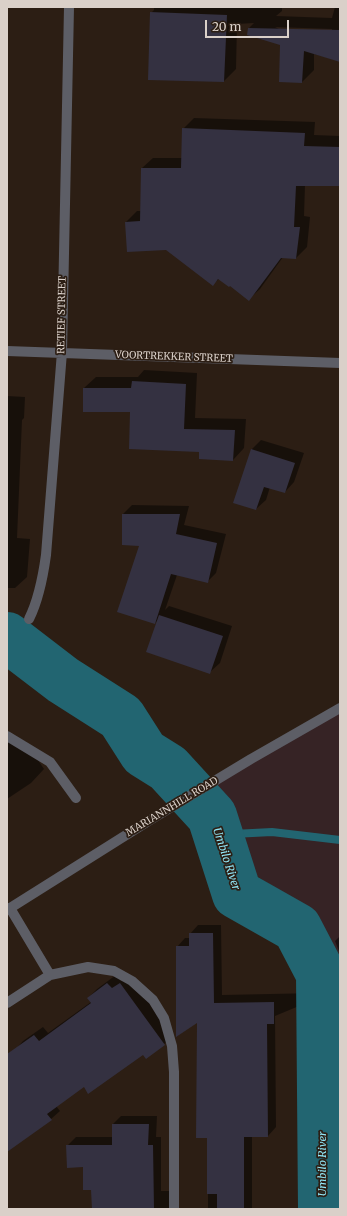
<!DOCTYPE html>
<style>
body{margin:0}
#map{position:relative;width:347px;height:1216px;overflow:hidden;background:#2c1e14;font-family:Merriweather,serif}
canvas{display:block}
.frame{position:absolute;inset:0;border:8px solid #dad0c9;pointer-events:none}
.scale{position:absolute;left:205px;top:20px;width:84px;height:18px;box-sizing:border-box;border:2px solid #dad0c9;border-top:0;padding-left:5px;font-size:12px;line-height:14px;white-space:nowrap;color:#dad0c9;-webkit-text-stroke:3px #2c1e14;paint-order:stroke}
</style>
<div id="map">
<canvas width="347" height="1216"></canvas>
<div class="frame"></div>
<div class="scale">20 m</div>
</div>
<script>
const c = document.querySelector('canvas').getContext('2d');
c.lineJoin = 'round';
function fillPath(path, color) { c.fillStyle = color; c.fill(path, 'evenodd'); }
function stroke(path, color, width, dash) { c.strokeStyle = color; c.lineWidth = width; c.lineCap = dash ? 'butt' : 'round'; c.setLineDash(dash || []); c.stroke(path); }
function write(font, color, halo, rows, align = 'center') {
  c.font = font + ' Merriweather,serif'; c.lineWidth = 3.5; c.setLineDash([]); c.textBaseline = 'middle'; c.strokeStyle = halo; c.fillStyle = color; for (const [text, x, y, turn = 0] of rows) {
    c.save(); c.translate(x, y); c.rotate((+turn || 0) * Math.PI / 180); c.textAlign = isNaN(turn) ? turn : align; if (halo) c.strokeText(text, 0, 0); c.fillText(text, 0, 0); c.restore();
  }
}
const industrial = new Path2D(`
 M338 710 340 715V967L311 911 249 871 200 791Z`);
const shadow = new Path2D(`
 M154 7H282V11L276 16 332 18 335 7H340V61L314 54V70L302 82 281 44 249 28 254 23 237 24 236 69 224 81 151 13 154 10ZM275 27 332 29V31L279 29Z
 M194 118 315 122 314 135 340 136V185H305L304 216 310 217 307 247 296 258 283 257 260 289 249 299 230 285 219 279 213 284 166 249 126 222 137 211H142V168L153 158H182L183 129Z
 M144 370 197 373 195 418 246 419 244 448 233 460 200 451 131 411 84 388 96 377H138Z
 M7 396 25 397 24 418 22 420 17 538 30 539 27 577 15 588H7Z
 M261 440 304 453 294 482 285 492 270 487 266 500 256 509 251 450Z
 M132 505 189 506 184 525 226 534 216 573 207 582 177 575 165 610 169 606 232 626 220 663 210 672 158 620 155 623 141 545 123 514Z
 M11 733 20 745 25 741 44 769 31 783 7 799V735Z
 M198 925H221L222 995 318 993 311 1001 275 1016 276 1127 268 1136H252V1209H208V1137L198 1021 177 947 185 938H190V934Z
 M340 936V954L335 941Z
 M116 975 121 981 129 975 173 1036 164 1044 143 1053 84 1086 56 1106 60 1111 51 1119 7 1151V1062L15 1050 23 1041 43 1027 48 1033 91 1002 88 998 97 989Z
 M121 1116H157L156 1137H161V1191H169V1209H93L92 1189 84 1166 67 1146 76 1137H113V1124Z`);
const stream = new Path2D(`
 M212 816 233 834 272 832 340 840`);
const river = new Path2D(`
 M7 637 63 680 121 717 144 753 168 768 212 816 237 894 297 928 321 974 323 1209`);
const building = new Path2D(`
 M150 12 227 15 224 82 148 80Z
 M248 28 340 30V62L304 51 302 83 279 82 280 45 247 35Z
 M182 128 305 133 304 146 340 147V186H296L294 227H300L296 259 281 258 249 301 230 286 229 287 218 279 213 286 166 250 127 252 125 222 140 221 141 168H181Z
 M132 381 186 384 184 429 235 430 233 461 199 459V452L129 449 130 412H83V388H131Z
 M251 449 295 463 285 493 264 487 256 510 233 503Z
 M122 514H180L176 534 217 543 208 583 171 574 155 624 117 612 139 546 122 545Z
 M159 615 223 636 210 674 146 652Z
 M189 933H213L214 1003 274 1002V1024H267L268 1137H244V1209H217V1194H207V1138H196L197 1023 176 1037V946H189Z
 M107 983 112 988 120 983 165 1045 146 1059 143 1055 88 1094 84 1087 47 1114 52 1120 7 1152V1054L34 1035 39 1041 91 1003 87 998Z
 M112 1124H149L148 1145H153L154 1209H92L91 1190H83V1167L67 1168 66 1145H112Z`);
const service = new Path2D(`
 M7 736 50 762 76 798
 M10 908 50 975
 M7 1003 50 975 88 967 114 971 132 981 153 1000 164 1018 172 1046 174 1072V1209`);
const minor = new Path2D(`
 M7 351 340 363
 M29 619C39 599 43 577 46 555L62 352 69 7`);
const tertiary = new Path2D(`
 M7 910 150 820 251 759 340 708`);
const streetNames = [
 ["RETIEF STREET",62,315,-89],
 ["VOORTREKKER STREET",174,357,2],
 ["MARIANNHILL ROAD",172,807,-31]
];
const waterNames = [
 ["Umbilo River",226,859,72],
 ["Umbilo River",323,1164,-90]
];
fillPath(industrial, '#362325');
fillPath(shadow, '#0007');
stroke(stream, '#226571', 8);
stroke(river, '#226571', 50);
fillPath(building, '#343141');
stroke(service, '#5d5e66', 10);
stroke(minor, '#5d5e66', 10);
stroke(tertiary, '#5d5e66', 10);
write('10px', '#dad0c9', '#2c1e14', streetNames);
write('italic 11px', '#91e7f7', '#2c1e14', waterNames);
</script>
